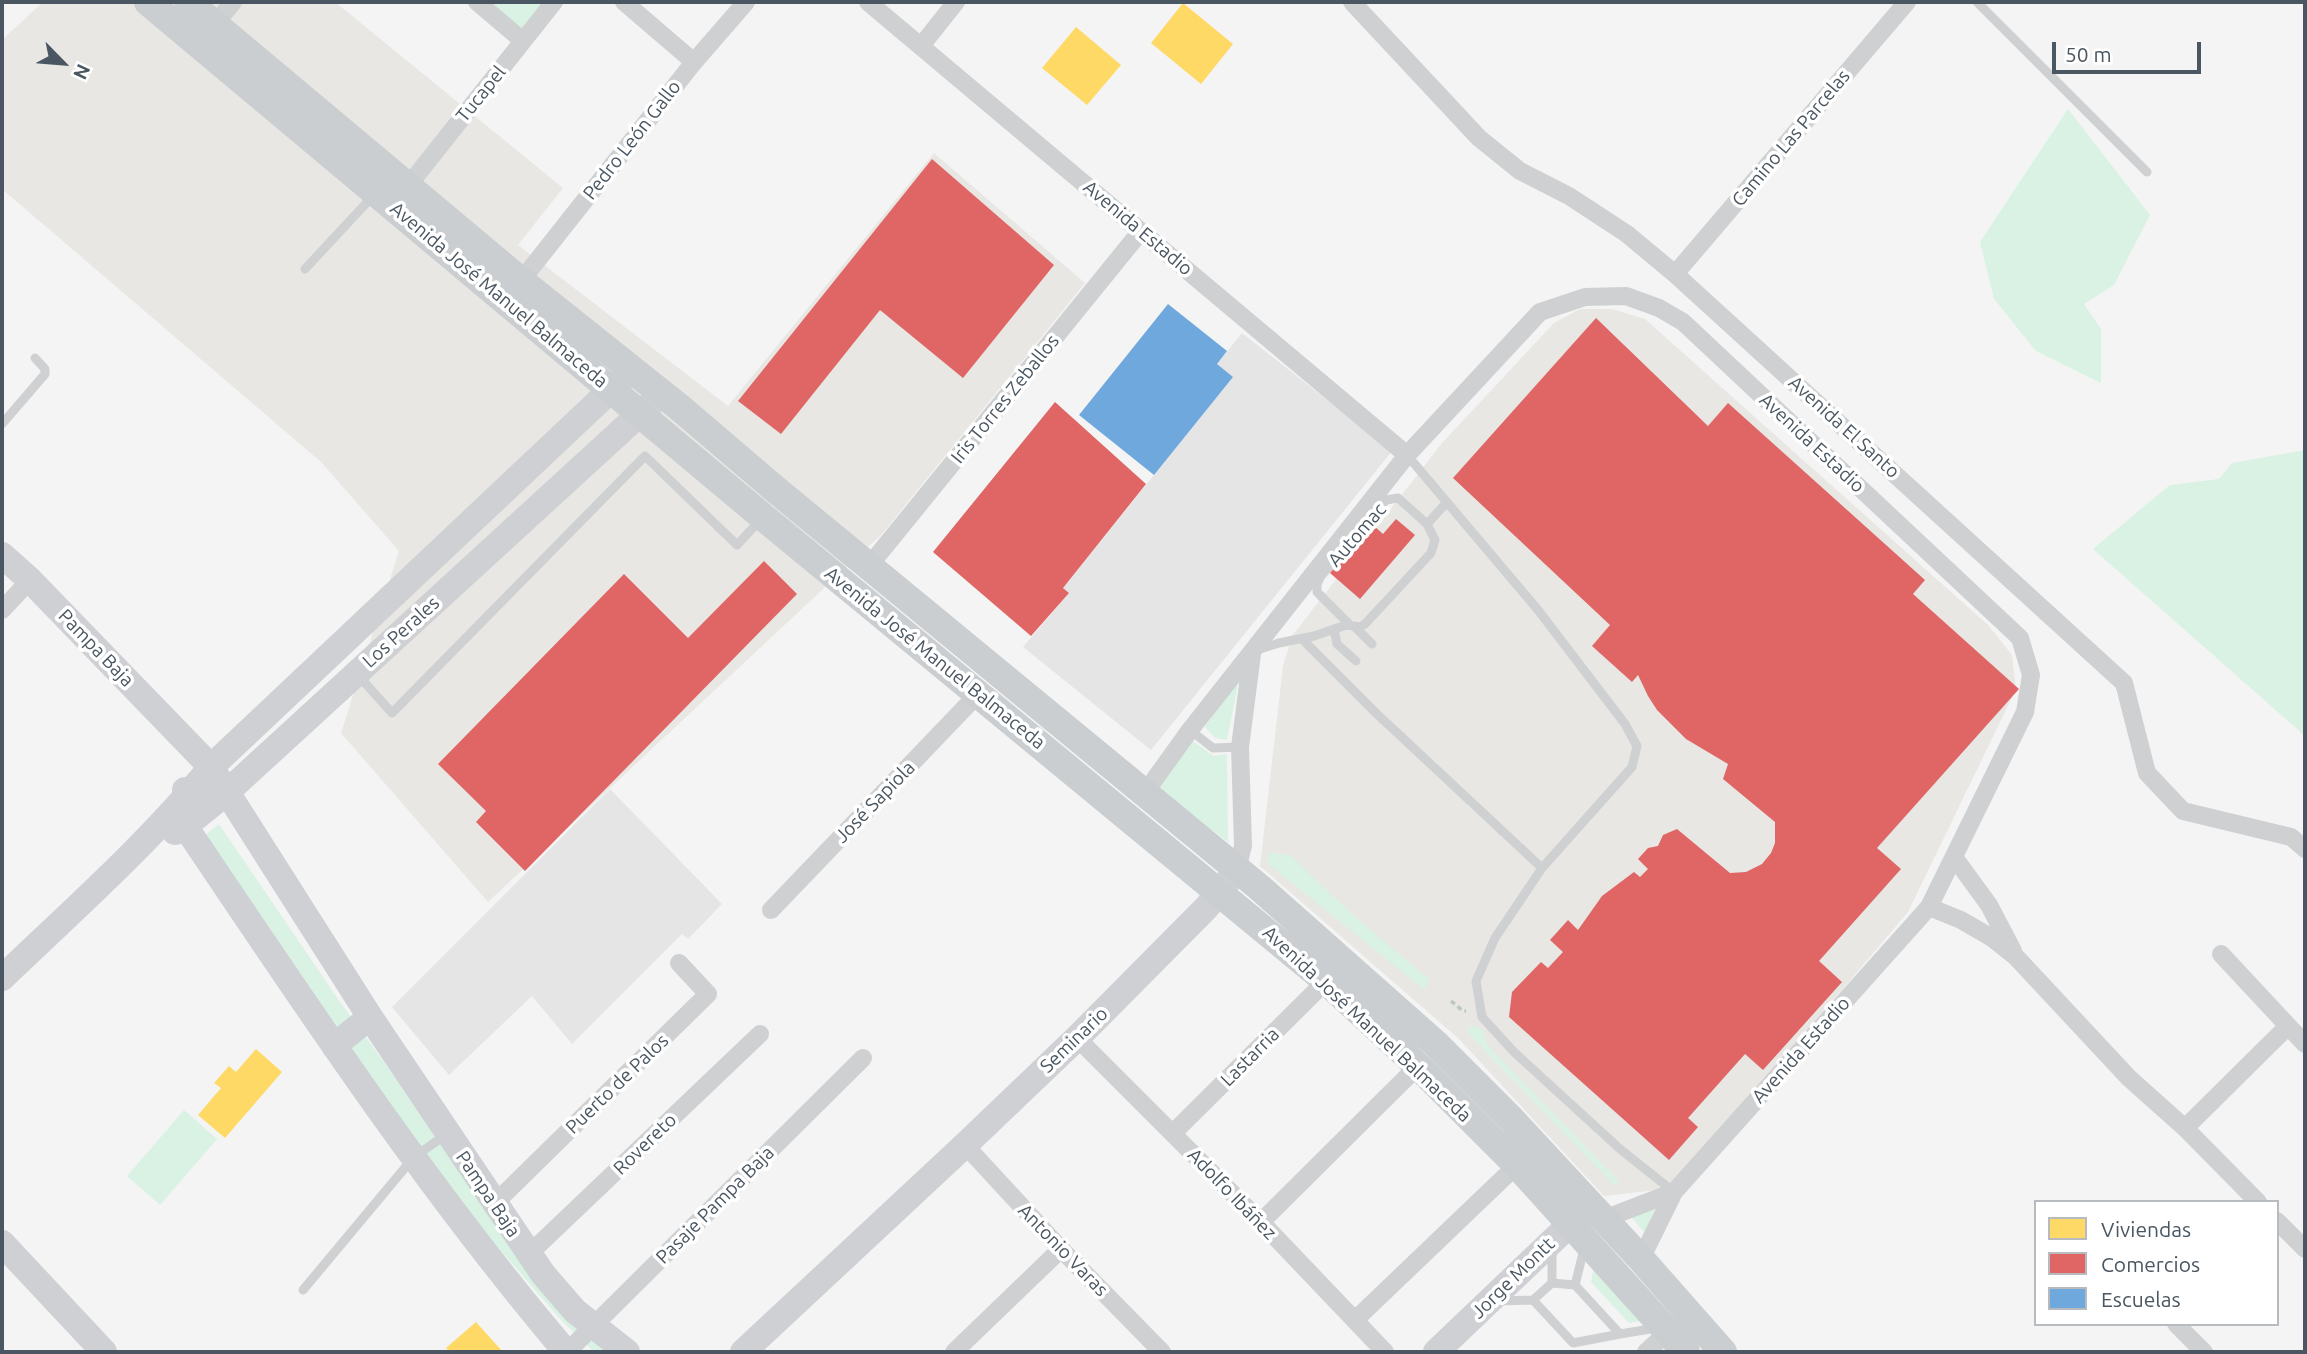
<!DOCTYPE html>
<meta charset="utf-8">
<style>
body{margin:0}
#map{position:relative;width:2307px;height:1354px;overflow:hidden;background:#f4f4f4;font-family:Ubuntu,sans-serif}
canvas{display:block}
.frame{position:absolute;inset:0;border:4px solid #4a5661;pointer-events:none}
.legend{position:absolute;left:2034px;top:1200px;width:245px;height:126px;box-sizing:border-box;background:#fff;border:2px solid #b7bbc0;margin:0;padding:9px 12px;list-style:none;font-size:21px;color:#4a5661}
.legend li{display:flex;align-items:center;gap:14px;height:35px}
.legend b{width:35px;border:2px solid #b7bbc0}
.north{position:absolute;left:28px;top:28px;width:70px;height:70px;-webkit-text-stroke:5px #fff;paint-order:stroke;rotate:115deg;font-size:19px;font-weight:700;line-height:28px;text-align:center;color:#4a5661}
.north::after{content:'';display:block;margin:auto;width:24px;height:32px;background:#4a5661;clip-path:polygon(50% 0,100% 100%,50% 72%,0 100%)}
.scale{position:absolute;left:2052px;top:42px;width:149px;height:32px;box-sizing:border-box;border:4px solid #4a5661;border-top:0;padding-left:9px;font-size:21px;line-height:24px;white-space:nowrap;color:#4a5661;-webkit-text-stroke:5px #fff;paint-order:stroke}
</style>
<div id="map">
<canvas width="2307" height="1354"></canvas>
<div class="frame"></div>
<ul class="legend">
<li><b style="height:19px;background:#ffd966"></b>Viviendas</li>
<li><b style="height:19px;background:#e06666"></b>Comercios</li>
<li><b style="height:19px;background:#6fa8dc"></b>Escuelas</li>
</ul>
<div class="north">N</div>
<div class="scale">50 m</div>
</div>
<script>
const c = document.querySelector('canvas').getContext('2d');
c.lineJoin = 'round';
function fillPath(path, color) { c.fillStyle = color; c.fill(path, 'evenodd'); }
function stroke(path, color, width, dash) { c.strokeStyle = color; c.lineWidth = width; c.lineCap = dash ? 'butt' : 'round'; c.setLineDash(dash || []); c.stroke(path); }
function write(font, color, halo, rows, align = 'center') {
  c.font = font + ' Ubuntu,sans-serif'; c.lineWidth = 7; c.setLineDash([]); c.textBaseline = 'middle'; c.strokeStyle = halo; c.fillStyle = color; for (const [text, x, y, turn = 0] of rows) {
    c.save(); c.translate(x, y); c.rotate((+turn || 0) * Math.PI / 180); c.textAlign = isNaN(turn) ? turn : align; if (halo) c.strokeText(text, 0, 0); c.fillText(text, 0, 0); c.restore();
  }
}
const commercial = new Path2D(`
 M43 2H335L563 188 518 245 728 406 934 153 1085 283 882 534 488 902 341 733 399 551 321 462 2 189V40Z
 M1580 309H1612L1645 319 1988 625 2012 655 2016 689 1908 912 1674 1188 1604 1196 1459 1039 1260 866 1283 666 1292 636 1442 443 1554 323Z`);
const education = new Path2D(`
 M1242 333 1392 451 1151 750 1023 647 1069 593 1063 588 1232 378 1217 364Z
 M610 789 722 904 688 939 682 934 572 1044 532 996 449 1075 392 1007Z`);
const green = new Path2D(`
 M487 2H547L520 30Z
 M2068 109 2150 215 2114 285 2084 304 2101 329V383L2036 351 1994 299 1980 242Z
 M2305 450V736L2093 549 2170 485 2219 479 2232 463Z
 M1240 675 1227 740 1215 738 1205 727Z
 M1191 740 1214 756 1227 754 1228 842 1157 789Z
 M219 824 340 1002 448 1149 613 1352H594L562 1321 481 1228 194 844Z
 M1269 853 1290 855 1354 916 1429 979 1425 990 1267 863Z
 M1471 1025 1482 1029 1487 1045 1619 1181 1615 1186 1467 1032Z
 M184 1110 217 1139 160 1205 127 1176Z
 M1658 1200 1645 1233 1626 1211Z
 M1595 1260 1650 1320 1629 1323 1591 1282Z`);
const homes = new Path2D(`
 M1183 3 1233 44 1201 84 1151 43Z
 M1076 27 1121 65 1087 105 1042 68Z
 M256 1049 282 1072 225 1138 198 1115 221 1088 214 1083 229 1066 236 1072Z
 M476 1322 503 1352H450L446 1348Z`);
const shops = new Path2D(`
 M932 159 1054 265 963 378 880 310 781 434 738 401Z
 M1596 318 1708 426 1728 403 1925 580 1913 594 2019 689 1877 848 1901 869 1819 961 1842 982 1763 1070 1745 1054 1688 1118 1698 1127 1669 1160 1509 1017 1512 992 1541 962 1548 968 1563 952 1550 940 1568 920 1578 930 1602 896 1634 872 1640 877 1648 869 1638 859 1648 848 1658 846 1663 835 1677 829 1730 873 1746 872 1762 864 1771 853 1775 843V822L1723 779 1728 764 1686 739 1657 710 1648 696 1638 675 1632 682 1592 646 1610 625 1453 478Z
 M1055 402 1146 484 1063 588 1069 593 1031 636 933 552Z
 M1396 519 1415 535 1360 599 1330 573 1372 524 1383 534Z
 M764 561 797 594 525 871 476 822 486 811 438 764 624 574 688 638Z`);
const schools = new Path2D(`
 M1168 304 1227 351 1217 364 1233 377 1154 475 1079 415Z`);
const path = new Path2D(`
 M1451 1001 1463 1011H1466`);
const lane = new Path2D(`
 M1977 2 2147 172
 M305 269 372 197
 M2 424 45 374V369L35 358
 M1407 455 1538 610 1625 724 1637 746 1632 767 1542 868 1495 938 1476 981 1482 1017 1514 1052 1620 1149 1674 1192
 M1427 524 1447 502
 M1355 627 1372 644
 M1334 629 1337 644 1356 661
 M1302 639 1377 714 1542 868
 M1257 650 1279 643 1314 636 1346 625 1360 627 1365 624 1431 553 1435 540 1427 524 1398 498 1386 500 1321 576 1317 584V592L1350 625
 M358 675 392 713 645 456 737 545 761 519
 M1190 730 1213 748 1240 747
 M1584 1249 1575 1285 1620 1334 1656 1328
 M1552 1283 1575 1285
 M303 1290 414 1157 447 1134
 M1533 1300 1573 1343 1620 1334
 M1498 1301 1533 1300 1552 1283V1250`);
const street = new Path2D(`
 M477 2 523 41
 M624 2 694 62
 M868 2 1407 455
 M1352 2 1479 138 1520 171 1569 196 1627 234 1675 274 2124 683 2147 773 2183 811 2291 837 2305 849
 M215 24 233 2
 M921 46 956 2
 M408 186 554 2
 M1675 274 1907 2
 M521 281 694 62 746 2
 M869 566 1141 231
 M2 610 30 580
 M1144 794 1190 730 1407 455 1540 312 1585 297 1626 296 1659 308 1683 322 2020 638 2031 675 2025 712 1929 907 1674 1192 1641 1259
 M1954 857 1989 905 2013 951
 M1237 869 1243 846 1240 747 1252 654
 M1929 907 1961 920 1992 938 2016 957 2129 1078 2185 1128 2258 1202
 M771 910 978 694
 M2221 954 2305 1044
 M1077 1038 1261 1222 1385 1352
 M2185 1128 2287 1027
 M1173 1133 1326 981
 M965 1145 1061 1249 1162 1352
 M495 1203 708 994 679 963
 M1604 1219 1674 1192
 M2277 1221 2305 1249
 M1261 1222 1418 1066
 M529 1254 760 1034
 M1355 1320 1517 1165
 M2176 1324 2204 1352
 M567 1352 863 1058
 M954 1352 1061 1249
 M1646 1352 1668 1332`);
const secondary = new Path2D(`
 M2 555 30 580 211 767 370 1017 543 1274 575 1311 627 1352
 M185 790V826C306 1006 426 1187 566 1352
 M175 832 185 826 226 793 656 399
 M2 978C73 910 148 844 211 767L632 370
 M334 1046 370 1017
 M2 1243 104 1352
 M743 1352 965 1145 1077 1038 1206 908 1233 875
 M1436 1352 1585 1210`);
const primary = new Path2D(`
 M148 2 763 517 1326 981 1418 1066 1517 1165 1686 1352
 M188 2 521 281 679 407 775 489 1260 888 1436 1044 1512 1120 1641 1259 1723 1352`);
const streetNames = [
 ["Tucapel",481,94,-51],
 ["Camino Las Parcelas",1791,138,-50],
 ["Pedro León Gallo",632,140,-52],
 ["Avenida Estadio",1138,228,40],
 ["Avenida José Manuel Balmaceda",499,295,40],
 ["Iris Torres Zeballos",1005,399,-51],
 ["Avenida El Santo",1844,427,42],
 ["Avenida Estadio",1812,443,43],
 ["Automac",1357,535,-49],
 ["Los Perales",401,632,-42],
 ["Pampa Baja",96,648,46],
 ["Avenida José Manuel Balmaceda",935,658,39],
 ["José Sapiola",875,802,-46],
 ["Avenida José Manuel Balmaceda",1367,1024,43],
 ["Seminario",1074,1040,-44],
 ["Avenida Estadio",1801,1050,-48],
 ["Lastarria",1250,1057,-45],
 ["Puerto de Palos",617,1084,-44],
 ["Rovereto",645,1144,-44],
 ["Pampa Baja",488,1194,56],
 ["Adolfo Ibáñez",1232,1194,46],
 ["Pasaje Pampa Baja",715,1205,-45],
 ["Antonio Varas",1063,1250,46],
 ["Jorge Montt",1513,1278,-44]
];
fillPath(commercial, '#e8e7e3');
fillPath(education, '#e6e5e6');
fillPath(green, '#d9f2e3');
fillPath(homes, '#ffd966');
fillPath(shops, '#e06666');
fillPath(schools, '#6fa8dc');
stroke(path, '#bcc7c4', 3.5, [5, 3.5]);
stroke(lane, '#ced0d2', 9);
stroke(street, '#ced0d2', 18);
stroke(secondary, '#ced0d4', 26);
stroke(primary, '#caced1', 28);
write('19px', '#4a5661', '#fff', streetNames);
</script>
